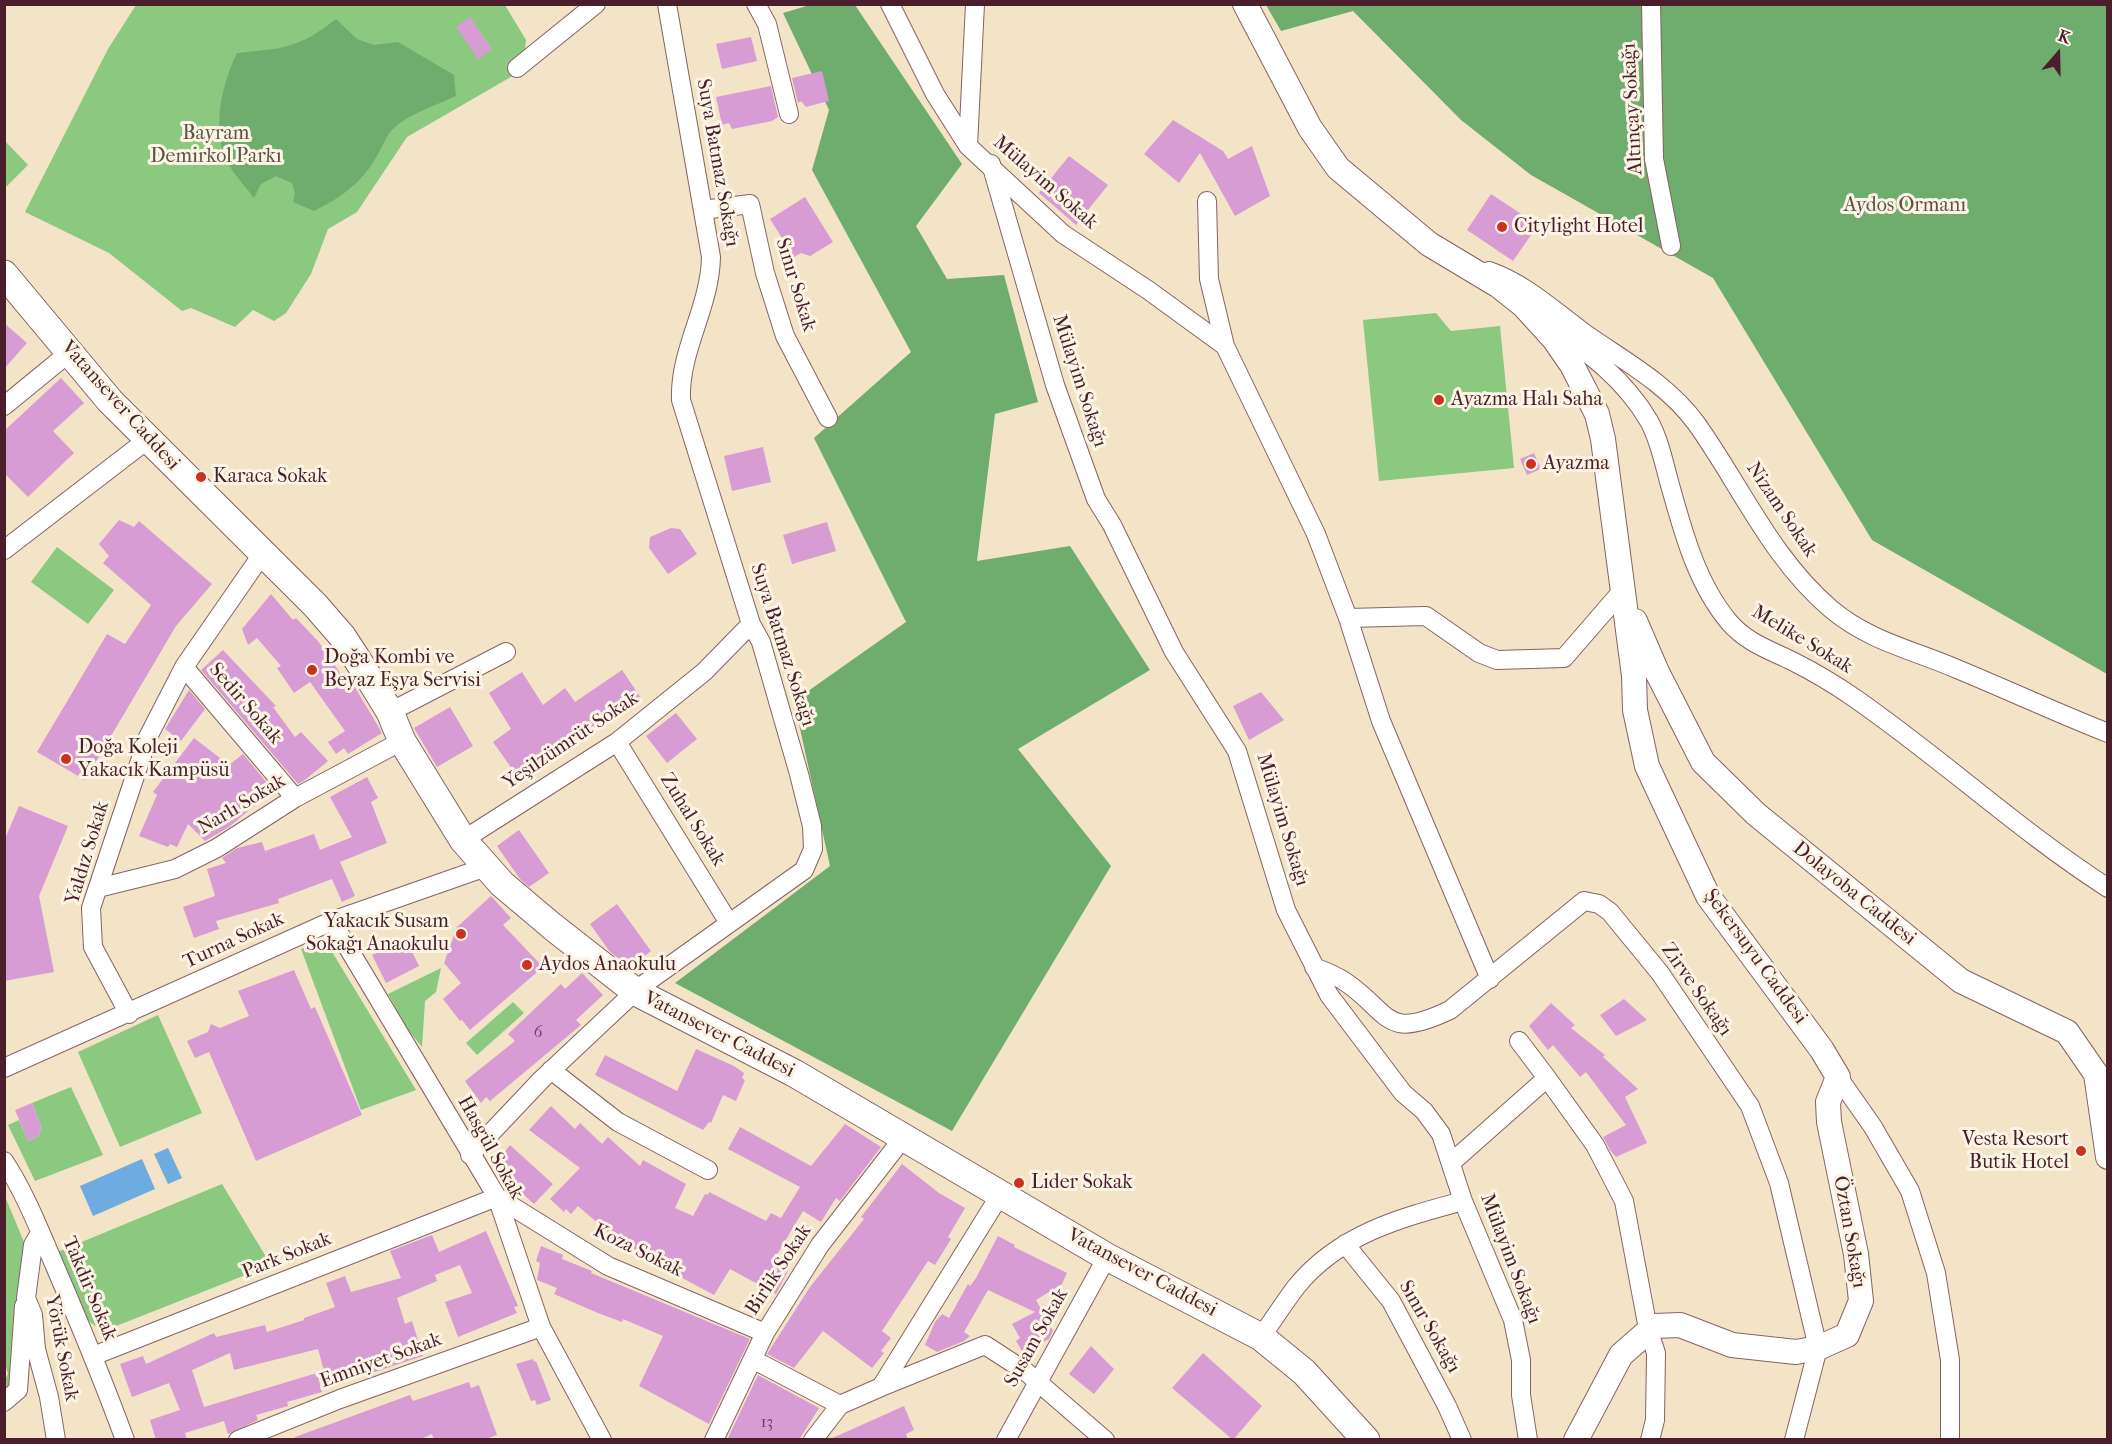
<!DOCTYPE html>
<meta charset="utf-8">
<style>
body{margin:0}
#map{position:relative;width:2112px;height:1444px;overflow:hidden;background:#f3e3c7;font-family:"IM FELL French Canon",serif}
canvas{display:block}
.frame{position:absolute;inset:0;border:6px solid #4a1f2b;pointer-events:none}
.north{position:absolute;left:2028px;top:24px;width:60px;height:60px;-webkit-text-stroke:4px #fcf5e5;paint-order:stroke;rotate:20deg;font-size:16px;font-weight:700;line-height:24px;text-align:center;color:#4a1f2b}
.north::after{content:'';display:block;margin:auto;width:21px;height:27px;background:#4a1f2b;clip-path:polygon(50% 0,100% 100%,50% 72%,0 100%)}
</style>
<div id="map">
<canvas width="2112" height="1444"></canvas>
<div class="frame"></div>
<div class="north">K</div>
</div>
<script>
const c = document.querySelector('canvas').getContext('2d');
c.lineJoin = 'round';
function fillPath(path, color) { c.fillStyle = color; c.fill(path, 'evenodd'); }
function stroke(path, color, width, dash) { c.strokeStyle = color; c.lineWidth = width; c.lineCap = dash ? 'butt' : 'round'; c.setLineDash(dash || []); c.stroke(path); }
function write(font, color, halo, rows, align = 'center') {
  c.font = font + ' "IM FELL French Canon",serif'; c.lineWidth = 6; c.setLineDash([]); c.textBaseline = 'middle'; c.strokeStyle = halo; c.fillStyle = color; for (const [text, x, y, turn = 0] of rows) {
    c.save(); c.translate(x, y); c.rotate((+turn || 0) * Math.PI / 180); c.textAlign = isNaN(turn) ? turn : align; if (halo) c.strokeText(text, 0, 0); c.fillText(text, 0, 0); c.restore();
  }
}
const green = new Path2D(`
 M136 5H505L526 40 525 51 516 74 407 137 357 212 328 229 311 274 286 313 274 321 253 310 235 327 191 308 182 311 109 253 25 212 108 49Z
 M5 141 28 165 5 188H4Z
 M1436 313 1451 331 1500 326 1514 468 1379 481 1363 320Z
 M57 547 114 590 88 624 31 582Z
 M326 942 416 1090 361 1110 301 949Z
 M441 968 436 992 425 1001 422 1047 408 1030 388 994Z
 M513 1002 524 1013 477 1055 466 1043Z
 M158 1015 202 1113 120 1147 78 1052Z
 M71 1087 103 1155 35 1181 8 1125 19 1120 28 1141 39 1136 41 1126 32 1103Z
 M222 1184 271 1265 106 1330C76 1324 66 1277 55 1253Z
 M4 1194 24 1242 11 1385 5 1391V1380L8 1374 4 1361Z`);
const forest = new Path2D(`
 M810 5H855L962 164 916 226 947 279 1004 275 1038 402 995 414 977 561 1070 546 1150 670 1018 749 1111 866 952 1131 675 983 830 866 794 701 906 622 814 438 911 352 812 170 829 110 783 13Z
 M1266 5H2107V674L1872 540 1713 278 1531 175 1461 120 1353 11 1281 31Z
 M336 19 357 39 374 45 398 42 454 75 456 96C437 105 411 113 395 127 386 135 384 144 378 154 363 182 342 197 314 211L293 202 295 193 292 183 276 176 261 184 254 198C246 187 236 177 229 165 210 132 222 84 237 53 281 49 300 48 336 19Z`);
const water = new Path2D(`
 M168 1148 182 1178 168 1184 154 1154Z
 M142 1159 155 1189 93 1216 80 1186Z`);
const building = new Path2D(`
 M470 17 492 49 478 59 456 27Z
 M751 37 757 61 722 69 716 44Z
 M822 71 829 101 806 107 801 101 798 103 792 78Z
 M771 86 778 117 772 121 732 129 729 123 722 125 716 97Z
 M1173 120 1223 151 1228 159 1252 146 1270 196 1235 216 1200 153 1179 183 1144 154Z
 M1069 156 1108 185 1076 225 1039 193Z
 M1491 194 1538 225 1513 261 1467 230Z
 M805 197 833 242 810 256 801 253 794 257 770 219Z
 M4 323 27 343 4 369Z
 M61 378 84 403 53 431 74 453 28 497 4 473V431Z
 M763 447 771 482 732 491 724 456Z
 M1534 453 1541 469 1527 475 1520 459Z
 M119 520 134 527 139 521 212 584 176 626 85 780 37 752 107 634 125 644 151 605 103 563 109 556 99 544Z
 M827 522 836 551 792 564 783 535Z
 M671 528 680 529 697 554 668 574 649 548 650 537Z
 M271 594 293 620 296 618 318 641 343 677 347 674 381 731 382 733 348 754 344 748 336 754 328 742 345 731 310 682 294 693 277 668 281 666 257 638 248 645 242 629Z
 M223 650 276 706 273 707 295 737 301 732 328 761 305 780 298 784 201 670Z
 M622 670 641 698 603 724 602 722 522 783 493 742 511 729 489 693 522 672 543 705 565 688 575 702Z
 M189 690 205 709 181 741 165 729Z
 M1261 692 1284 720 1249 740 1233 706Z
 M450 707 473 746 437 767 414 728Z
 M676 713 697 739 667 763 646 736Z
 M194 738 229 765 243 754 273 790 229 827 205 841 188 824 177 847 170 844 168 847 139 836 157 795 153 792Z
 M367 777 378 798 371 802 387 843 340 862 355 896 342 902 332 879 278 899 279 903 216 921 219 929 194 938 183 907 215 896 207 869 226 863 222 858 237 848 262 842 265 851 314 834 320 850 352 837 330 797Z
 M19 806 68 826 39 896 54 972 4 981V841Z
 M519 830 549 873 529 887 520 879 497 846Z
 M491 896 511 918 503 925 543 967 470 1030 462 1020 460 1021 443 999 461 983 444 963 457 927Z
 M617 904 651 951 630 967 610 952 590 924Z
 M406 939 419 966 386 983 372 955Z
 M294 970 311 1009 315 1007 362 1115 256 1161 209 1052 195 1058 187 1041 208 1032 211 1024 220 1028 249 1016 238 991Z
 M582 973 603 995 576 1020 581 1025 490 1101 486 1097 481 1103 465 1081 515 1041 508 1034 561 984 565 989Z
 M1624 999 1647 1020 1616 1036 1600 1015Z
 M1551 1003 1575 1025 1571 1028 1605 1055 1603 1057 1638 1089 1625 1097 1647 1143 1616 1157 1610 1150 1603 1137 1626 1125 1586 1072 1580 1077 1553 1045 1548 1050 1529 1026Z
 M696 1049 734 1066 744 1073 742 1078 745 1080 736 1101 723 1095 711 1123 709 1122 703 1130 595 1075 605 1055 677 1091Z
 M32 1103 41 1126 39 1136 28 1141 15 1110Z
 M551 1106 575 1129 580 1123 602 1144 608 1137 640 1166 643 1160 686 1184 675 1208 693 1216 705 1194 708 1195 709 1192 766 1221 771 1213 781 1218 800 1187 728 1149 740 1127 811 1166 845 1124 881 1147 840 1201 836 1198 821 1222 803 1211 775 1258 790 1267 776 1294 730 1269 714 1295 671 1272 643 1248 637 1254 610 1229 608 1232 578 1206 571 1214 566 1209 564 1212 550 1199 580 1168 529 1130Z
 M510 1145 553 1184 534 1204 493 1167Z
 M902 1164 939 1193 965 1208 948 1237 951 1239 935 1265 928 1261 882 1331 891 1338 881 1351 884 1353 872 1368 823 1331 794 1368 767 1354 810 1287 864 1219 861 1217Z
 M486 1231 518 1306 514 1307 517 1313 458 1337 445 1302 472 1293 460 1265 435 1275 437 1281 397 1298 405 1324 412 1321 423 1356 356 1378 353 1370 326 1378 318 1349 234 1370 230 1353 192 1370 204 1407 317 1373 322 1392 287 1402 288 1406 256 1415 258 1420 228 1434 224 1421 185 1433 187 1440H156L150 1420 180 1410 169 1383 132 1397 120 1364 143 1356 146 1364 214 1333 216 1337 265 1325 267 1332 304 1320V1318L335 1307 326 1283 345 1276 351 1292 401 1278 390 1251 432 1235 439 1252Z
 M998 1236 1015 1245 1014 1247 1067 1273 1062 1284 1036 1300 1053 1331 1049 1339 1023 1353 1016 1341 1020 1338 1012 1324 1035 1312 988 1290 964 1332 970 1336 964 1341 937 1352 925 1345 935 1322 942 1314 949 1318 968 1284 970 1286 976 1278Z
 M541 1246 563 1255 562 1259 592 1271 591 1273 750 1339 709 1424 639 1386 663 1336 623 1319 622 1322 598 1313 554 1294 557 1288 537 1280 540 1263 536 1261Z
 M1091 1346 1114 1369 1094 1394 1069 1374Z
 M1203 1353 1262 1406 1233 1440 1172 1388Z
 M533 1359 534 1362 536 1361 551 1400 537 1405 535 1400 531 1401 516 1364Z
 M758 1375 819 1408 799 1440H727Z
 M469 1382 471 1388 479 1385 497 1435 483 1440H434L432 1434 419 1440H295V1437L410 1395 413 1401Z
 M904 1406 914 1430 906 1434 908 1440H828Z`);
const minor = new Path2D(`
 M756 4 767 24 789 114
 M890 4 935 94 968 146 1063 234 1148 290 1225 346
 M1651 4 1654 159 1671 246
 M517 68 596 4
 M968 146 975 4
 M991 164 1055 385 1096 499 1112 525 1174 652 1237 751 1286 910 1329 995 1403 1093 1424 1111 1441 1134 1463 1201 1513 1320 1521 1360V1395L1528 1440
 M1207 201 1209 279 1225 346 1316 534 1348 618 1381 721 1490 979
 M703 210 750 204 765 273 785 336 828 418
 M1489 271C1528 285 1554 311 1587 335 1626 362 1667 384 1696 423 1741 486 1771 558 1831 609 1869 641 1913 650 1957 669 2008 690 2057 713 2108 733
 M1548 324C1587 352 1624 378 1649 421 1660 441 1664 464 1670 485 1683 532 1697 584 1729 622 1747 643 1770 650 1794 662 1814 672 1834 684 1853 697 1940 757 2018 830 2108 888
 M4 406 70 352
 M4 550 147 440
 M1348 618 1426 616 1479 653 1497 660 1564 658 1622 591
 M184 667 295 798
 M390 712 506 652
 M617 742 729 923
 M463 840 617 742 704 672 751 624
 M98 888 175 869 217 848 295 798 402 741
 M332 921 497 1197 541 1327 602 1440
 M1314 967C1324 971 1335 975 1344 981 1391 1012 1383 1042 1450 1010L1584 901 1599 904 1610 912 1660 973 1750 1106 1779 1183 1818 1348 1794 1440
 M129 1014 93 947 91 908 148 737 184 667 263 553
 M1519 1041 1547 1078
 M4 1068 332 921 486 867
 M551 1070 618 1122 708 1170
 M1838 1077 1873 1127 1910 1191 1936 1273 1950 1360V1440
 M470 1155 542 1079 640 987 804 870 813 849 812 826 799 774 761 642 751 624 681 400C679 350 710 308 711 257L667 4
 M4 1161C25 1193 39 1229 54 1264 79 1322 103 1380 125 1440
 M1452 1162 1547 1078 1595 1145 1624 1201 1648 1329 1656 1353 1655 1420 1650 1440
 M40 1233 33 1245 26 1298 33 1315 36 1349 49 1397 56 1440
 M1345 1244 1391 1301 1447 1406 1462 1440
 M1261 1337C1273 1320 1284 1303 1296 1287 1339 1234 1400 1218 1463 1201
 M93 1356 497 1197 608 1266 765 1333
 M754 1360 840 1405
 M881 1387 985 1345 1025 1371 1105 1440
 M4 1402 18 1390 24 1306
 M238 1440 340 1399 541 1327
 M714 1440 765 1333 820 1245 903 1138
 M813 1440 840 1405 881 1387 1000 1195
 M1006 1440 1107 1257`);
const tertiary = new Path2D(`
 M1245 4 1310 128 1338 168 1429 244 1499 286 1523 305 1554 339 1572 365 1597 414 1603 439 1634 676 1635 710 1647 766 1708 896 1822 1050 1838 1077 1828 1102 1829 1122 1856 1254 1861 1301 1847 1335 1818 1348 1796 1352 1732 1345 1680 1325 1654 1326 1621 1355 1576 1440
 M1635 621 1657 672 1703 762 1756 814 1961 981 2067 1032 2096 1074 2108 1157`);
const secondary = new Path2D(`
 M4 274 110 401 315 605 342 636 366 673 390 712 402 741 463 840 502 884 553 927 636 992 794 1073 1107 1257 1261 1337 1304 1372 1366 1440`);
const markers = [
 [1502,227,6,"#c8321e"],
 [1439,400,6,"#c8321e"],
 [1531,464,6,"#c8321e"],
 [201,477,6,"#c8321e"],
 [312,670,6,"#c8321e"],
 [66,759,6,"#c8321e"],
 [461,934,6,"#c8321e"],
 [527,965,6,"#c8321e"],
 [2081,1151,6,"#c8321e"],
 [1019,1183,6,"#c8321e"]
];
const numberNames = [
 ["6",538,1033],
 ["13",767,1423]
];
const streetNames = [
 ["Altınçay Sokağı",1633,109,-93],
 ["Suya Batmaz Sokağı",717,163,80],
 ["Mülayim Sokak",1045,183,41],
 ["Sınır Sokak",795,285,73],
 ["Mülayim Sokağı",1079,381,72],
 ["Vatansever Caddesi",120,406,48],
 ["Nizam Sokak",1781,510,56],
 ["Melike Sokak",1802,640,31],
 ["Suya Batmaz Sokağı",782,645,72],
 ["Sedir Sokak",245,704,49],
 ["Yeşilzümrüt Sokak",571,741,-34],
 ["Narlı Sokak",242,805,-31],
 ["Zuhal Sokak",692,820,58],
 ["Mülayim Sokağı",1282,820,73],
 ["Yaldız Sokak",88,853,-73],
 ["Dolayoba Caddesi",1854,894,39],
 ["Turna Sokak",234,941,-25],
 ["Şekersuyu Caddesi",1755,957,54],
 ["Zirve Sokağı",1696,990,55],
 ["Vatansever Caddesi",719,1035,27],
 ["Hasgül Sokak",490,1148,61],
 ["Öztan Sokağı",1849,1232,80],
 ["Koza Sokak",638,1251,26],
 ["Park Sokak",287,1256,-22],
 ["Mülayim Sokağı",1510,1259,69],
 ["Birlik Sokak",779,1270,-57],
 ["Vatansever Caddesi",1142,1273,28],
 ["Takdir Sokak",89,1289,67],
 ["Sınır Sokağı",1429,1327,60],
 ["Susam Sokak",1037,1338,-61],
 ["Yörük Sokak",61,1348,79],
 ["Emniyet Sokak",381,1361,-20]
];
const parkNames = [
 ["Bayram",216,134],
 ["Demirkol Parkı",216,157],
 ["Aydos Ormanı",1905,206]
];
const poiNames = [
 ["Citylight Hotel",1514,227],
 ["Ayazma Halı Saha",1451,400],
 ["Ayazma",1543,464],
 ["Karaca Sokak",213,477],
 ["Doğa Kombi ve",324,658],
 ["Beyaz Eşya Servisi",324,681],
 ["Doğa Koleji",78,748],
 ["Yakacık Kampüsü",78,771],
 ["Yakacık Susam",449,922,"right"],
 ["Sokağı Anaokulu",449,945,"right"],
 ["Aydos Anaokulu",539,965],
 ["Vesta Resort",2069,1140,"right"],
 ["Butik Hotel",2069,1163,"right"],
 ["Lider Sokak",1031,1183]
];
fillPath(green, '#8ac97f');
fillPath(forest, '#6fad6e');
fillPath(water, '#6dabe0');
fillPath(building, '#d89cd5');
stroke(minor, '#856462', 20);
stroke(tertiary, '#856462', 26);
stroke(secondary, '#856462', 29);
stroke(minor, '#fff', 18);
stroke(tertiary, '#fff', 24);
stroke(secondary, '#fff', 27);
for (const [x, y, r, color] of markers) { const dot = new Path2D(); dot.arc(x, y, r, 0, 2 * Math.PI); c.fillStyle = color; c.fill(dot); stroke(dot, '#fcf5e5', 2); }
write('16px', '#6e3e56', null, numberNames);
write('20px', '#4a1f2b', '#fcf5e5', streetNames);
write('20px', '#5d5244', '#fcf5e5', parkNames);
write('20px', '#4a1f2b', '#fcf5e5', poiNames, 'left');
</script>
